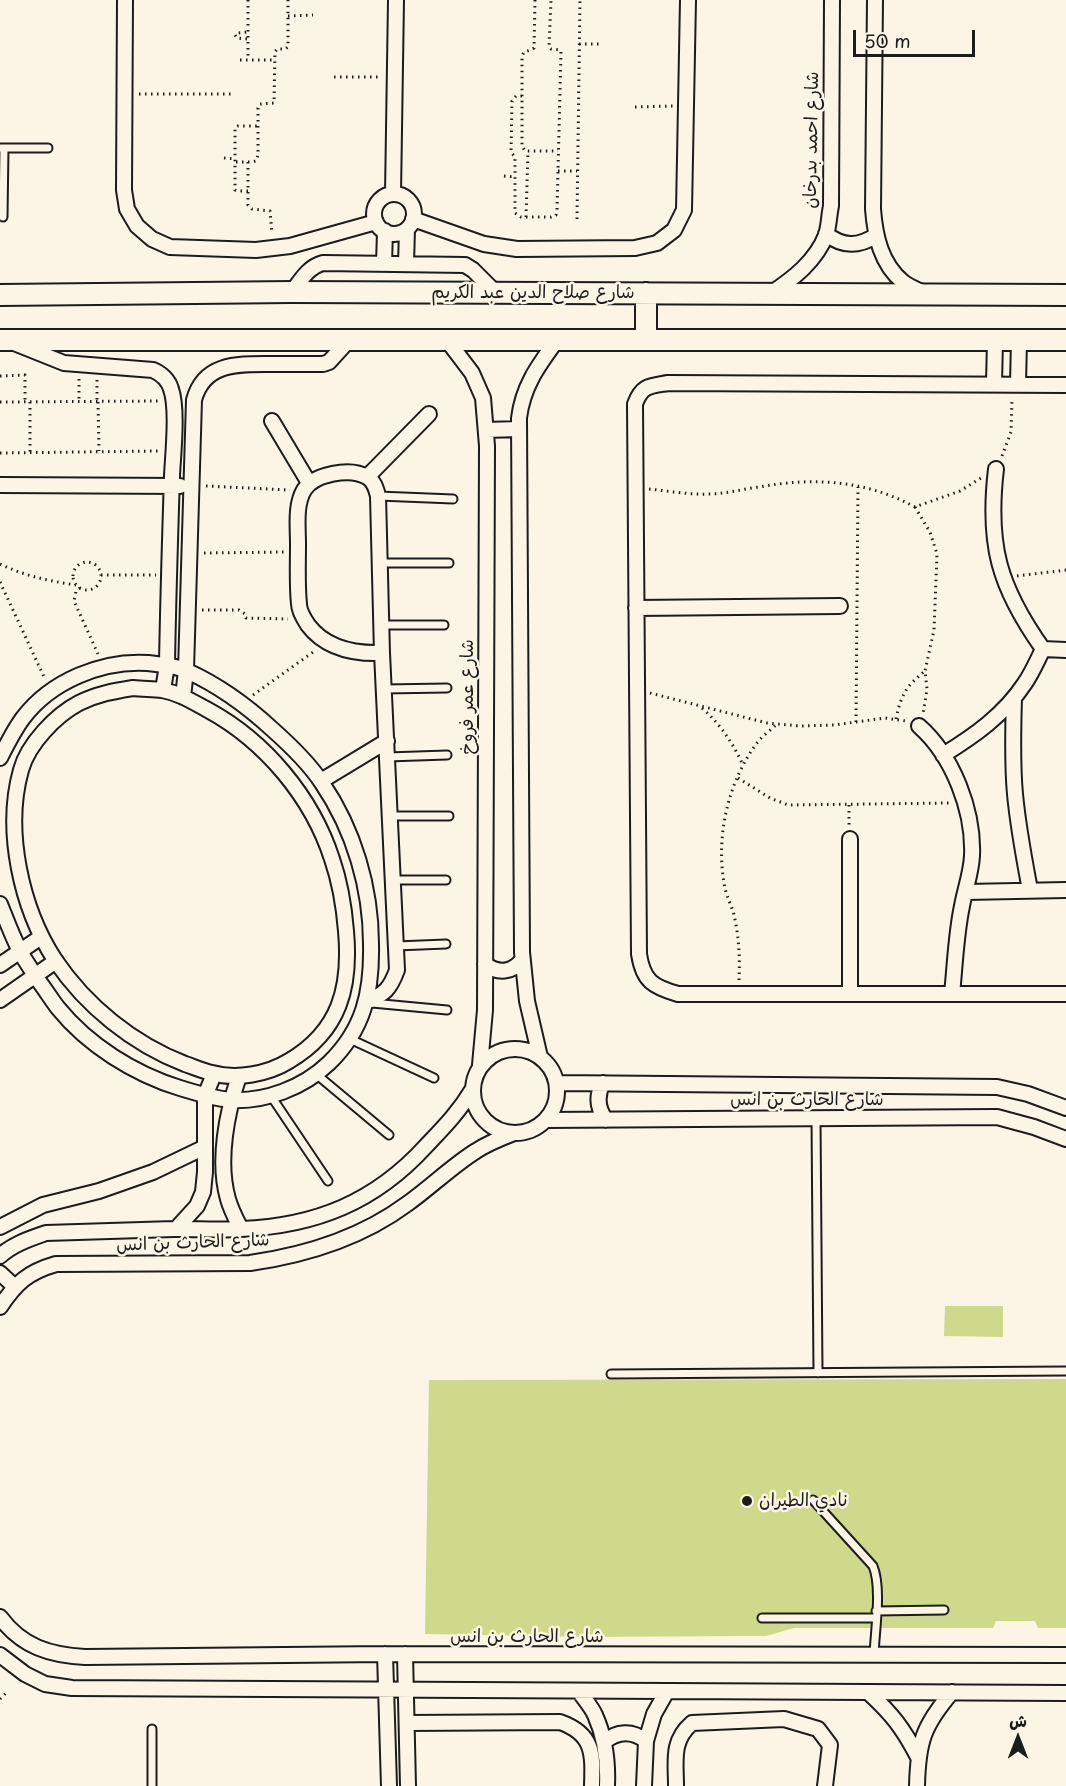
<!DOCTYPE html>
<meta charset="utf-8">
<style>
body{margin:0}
#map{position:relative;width:1066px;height:1786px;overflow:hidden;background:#fcf5e5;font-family:"Playpen Sans","Playpen Sans Arabic",sans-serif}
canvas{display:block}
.north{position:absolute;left:988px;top:1708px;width:60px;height:60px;-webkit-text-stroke:4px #fcf5e5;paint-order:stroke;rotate:0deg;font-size:16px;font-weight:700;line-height:24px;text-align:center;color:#1c1c1c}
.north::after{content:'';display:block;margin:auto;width:21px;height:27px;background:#1c1c1c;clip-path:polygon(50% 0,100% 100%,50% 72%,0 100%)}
.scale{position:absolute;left:853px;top:30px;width:122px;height:27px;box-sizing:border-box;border:3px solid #1c1c1c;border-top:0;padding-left:8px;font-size:18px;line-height:21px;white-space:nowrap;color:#1c1c1c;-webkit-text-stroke:4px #fcf5e5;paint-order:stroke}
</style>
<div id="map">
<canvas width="1066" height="1786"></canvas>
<div class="north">ش</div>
<div class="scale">50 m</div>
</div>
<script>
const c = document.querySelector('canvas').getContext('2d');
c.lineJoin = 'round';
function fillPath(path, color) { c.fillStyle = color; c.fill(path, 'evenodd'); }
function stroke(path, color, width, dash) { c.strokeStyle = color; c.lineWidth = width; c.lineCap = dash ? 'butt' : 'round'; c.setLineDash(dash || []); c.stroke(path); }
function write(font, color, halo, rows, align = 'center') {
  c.font = font + ' "Playpen Sans","Playpen Sans Arabic",sans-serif'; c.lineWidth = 5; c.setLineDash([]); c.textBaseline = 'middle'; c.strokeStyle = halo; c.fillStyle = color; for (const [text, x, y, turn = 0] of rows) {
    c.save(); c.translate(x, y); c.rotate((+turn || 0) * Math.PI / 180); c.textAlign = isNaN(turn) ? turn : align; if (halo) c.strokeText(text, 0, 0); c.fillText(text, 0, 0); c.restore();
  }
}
const green = new Path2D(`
 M945 1306H1003V1337L944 1336Z
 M1066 1379V1628H1038L1035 1621H996L993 1628H794L766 1636H742L584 1637 425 1634 429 1380Z`);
const path = new Path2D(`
 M248 0V60
 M535 0 534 48 531 50 524 52 522 56V146L525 151H558
 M288 16 313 15
 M247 39 237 38 235 35 238 33 248 32
 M579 44H603
 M240 60H275
 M334 77H381
 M139 94H231
 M522 96H516L512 101 511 152 515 157V213L521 217H551L556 215 557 210 561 52 560 50 551 49 549 47 551 0
 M635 107 673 106
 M224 158 236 159
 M236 162H252L256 161 258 155V108L260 104 274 103 275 52 277 49H285L288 47V0
 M248 162V205L252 209 270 211 272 234
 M558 171H577
 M504 176 515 177
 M248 191H237L235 190V128L238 126H258
 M526 217 528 151
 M577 219 580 0
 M0 376 25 375V402
 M79 379V402
 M97 380V402
 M0 402 160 401
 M30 402V452
 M98 402 99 451
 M0 453 159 451
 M1002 456 1011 432 1012 399
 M206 486 290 490
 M649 489C669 491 689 495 709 494 726 494 742 489 759 487 814 477 865 480 915 507L960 491 981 478
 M915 507 930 532 937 554 934 630 925 671 927 689 923 714
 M204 553 285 552
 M73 576a14 14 0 1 1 28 0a14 14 0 1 1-28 0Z
 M0 564C25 576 49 581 76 585
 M101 575H156
 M1017 576 1066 570
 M0 582 45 679
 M80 588 76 591 74 601 98 654
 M202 610H239L245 614 246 618 288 619
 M650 693 767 723 800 726 834 725 885 718 906 721
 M253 695 316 650
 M702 708C721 725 732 742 743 765
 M896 719C901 695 906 686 925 671
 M856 722 858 487
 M738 778 770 798 788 805 951 803
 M849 805V825
 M739 980C740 958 739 936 734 915 732 906 727 898 725 888 715 840 727 783 757 743 762 736 771 730 777 724
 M0 1699 6 1693`);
const service = new Path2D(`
 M0 148H48
 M3 217 4 148
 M378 496 453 499
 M380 563H449
 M382 625H444
 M384 689 447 688
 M387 757 447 755
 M390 816H449
 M393 880H446
 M396 946 446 944
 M372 1003 447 1010
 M350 1039 434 1078
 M316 1074 389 1135
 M271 1096 328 1181
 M816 1118 818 1373
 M611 1374 1066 1371
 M813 1500 873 1566C882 1588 875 1630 874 1655
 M876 1611 944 1610
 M762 1618H876
 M152 1729V1786`);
const minor = new Path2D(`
 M125 0 124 190 127 209 137 226 152 239 170 247 256 250 290 246 376 222
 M875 0 873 209C875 236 881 264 903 282 909 287 918 290 924 293
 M393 194 396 0
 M374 214a20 20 0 1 1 40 0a20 20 0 1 1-40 0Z
 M413 219 484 244 517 249 635 248 657 243 674 230 684 210 688 0
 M826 234C843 247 858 247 875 236
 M384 264 385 231
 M406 264 407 229
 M292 292C301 280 308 267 323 263L465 265 473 270 496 293
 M770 294C793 279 816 261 826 235 829 226 829 215 831 206L832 0
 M447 340 472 373 483 398 487 446 485 1010 480 1065
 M14 343 64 363 153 370C162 374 168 379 171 389 178 409 173 454 172 476 170 539 168 602 167 665L163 690
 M994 384 995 340
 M1018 384 1019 340
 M1066 385 668 383C650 386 642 385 635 404L639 954C643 981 653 987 678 994H1066
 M272 421 309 483
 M486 430 519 429
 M996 469C987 545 999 587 1043 649
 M367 477 429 414
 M0 485 180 486
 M636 608 840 606
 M1043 649 1066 650
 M133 688C143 689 152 689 162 690 179 693 193 702 208 710 265 741 312 797 332 859 340 882 344 906 346 931 351 987 340 1031 289 1061 268 1074 236 1080 212 1073 203 1071 194 1067 185 1064 133 1044 86 1006 55 960 21 908 4 830 21 770 28 744 56 715 79 703 97 694 114 691 133 688Z
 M183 697 186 670 194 400C204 362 239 364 271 364 288 364 305 364 323 364L329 362 349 340
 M1014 698C1013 730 1012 762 1015 794 1018 827 1024 858 1030 890
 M919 726C953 756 974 811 972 856 971 874 965 889 962 906 956 934 955 965 952 994
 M943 755C974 736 1004 715 1025 683 1032 673 1037 661 1043 649
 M0 758C7 744 14 730 23 718 51 681 102 660 148 663 161 665 175 665 187 671 218 685 247 706 272 729 290 745 309 763 322 783 354 830 371 888 371 944 372 992 364 1029 329 1063 303 1088 265 1102 230 1100 213 1098 196 1093 180 1088 134 1074 88 1045 58 1008 51 999 45 989 38 980 32 970 25 961 20 951 12 936 6 919 0 904
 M321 781 387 741
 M850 839V994
 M966 892 1066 890
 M485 964C498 974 512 973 522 960
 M0 965 41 937
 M0 1000 56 961
 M366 1002C385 994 390 989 397 970L382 653 378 496C376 488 374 481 367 477 350 467 314 474 304 490 295 505 298 527 298 544 298 564 297 585 299 604 299 611 304 619 308 625 326 649 354 654 382 653
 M473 1091a42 42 0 1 1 84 0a42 42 0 1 1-84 0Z
 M540 1057 527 1001 522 952 519 418C523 386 538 366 557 340
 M239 1076C227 1112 217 1161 228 1199 231 1210 236 1219 241 1229
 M557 1083 997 1087 1028 1094 1066 1108
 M603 1083C596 1096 597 1108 606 1120
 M546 1120 997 1117 1034 1127 1066 1139
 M0 1227 43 1205 99 1191 153 1172 205 1147
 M176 1229 197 1206 203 1192 205 1172V1096L214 1074
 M0 1256C13 1244 29 1239 46 1233 89 1232 133 1230 177 1229 199 1229 220 1230 241 1229 316 1226 375 1202 426 1146 443 1128 459 1112 472 1090
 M0 1273 15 1287
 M0 1307C16 1283 28 1272 56 1264L250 1263C306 1255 361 1238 407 1204 431 1187 452 1166 476 1151 488 1143 501 1138 514 1133
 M0 1617C22 1647 50 1655 85 1657L385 1654 1066 1655
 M385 1654 389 1786
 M405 1654 408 1786
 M0 1655 25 1674 45 1684 72 1688 1066 1693
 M579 1691C584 1699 591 1706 595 1715 605 1737 608 1762 607 1786
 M868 1692C892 1714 903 1728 918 1757
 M407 1723 560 1722C594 1734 593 1754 592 1786
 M604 1742C617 1731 632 1730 646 1741
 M644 1786 646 1741 654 1714 667 1691
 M676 1786C676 1761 671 1741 692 1723L784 1719 818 1729 830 1745 825 1786
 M917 1786C918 1742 923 1726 952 1692`);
const secondary = new Path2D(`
 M0 295 292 292 1066 295
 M0 340H1066
 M646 340V293`);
const markers = [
 [747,1501,6,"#1c1c1c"]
];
const streetNames = [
 ["شارع احمد بدرخان",812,140,-89],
 ["شارع صلاح الدين عبد الكريم",533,293],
 ["شارع عمر فروخ",468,697,-90],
 ["شارع الحارث بن انس",807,1100],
 ["شارع الحارث بن انس",193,1243,-2],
 ["شارع الحارث بن انس",527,1637]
];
const poiNames = [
 ["نادي الطيران",759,1501]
];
fillPath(green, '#ced98c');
stroke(service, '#1c1c1c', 11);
stroke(minor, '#1c1c1c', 18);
stroke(secondary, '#1c1c1c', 24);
stroke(path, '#1c1c1c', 3, [1.5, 4.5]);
stroke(service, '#fcf5e5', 7);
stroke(minor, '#fcf5e5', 14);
stroke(secondary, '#fcf5e5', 20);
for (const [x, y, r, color] of markers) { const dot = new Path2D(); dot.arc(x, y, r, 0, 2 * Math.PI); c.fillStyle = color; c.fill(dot); stroke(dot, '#fcf5e5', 2); }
write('18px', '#1c1c1c', '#fcf5e5', streetNames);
write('18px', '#1c1c1c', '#fcf5e5', poiNames, 'left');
</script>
